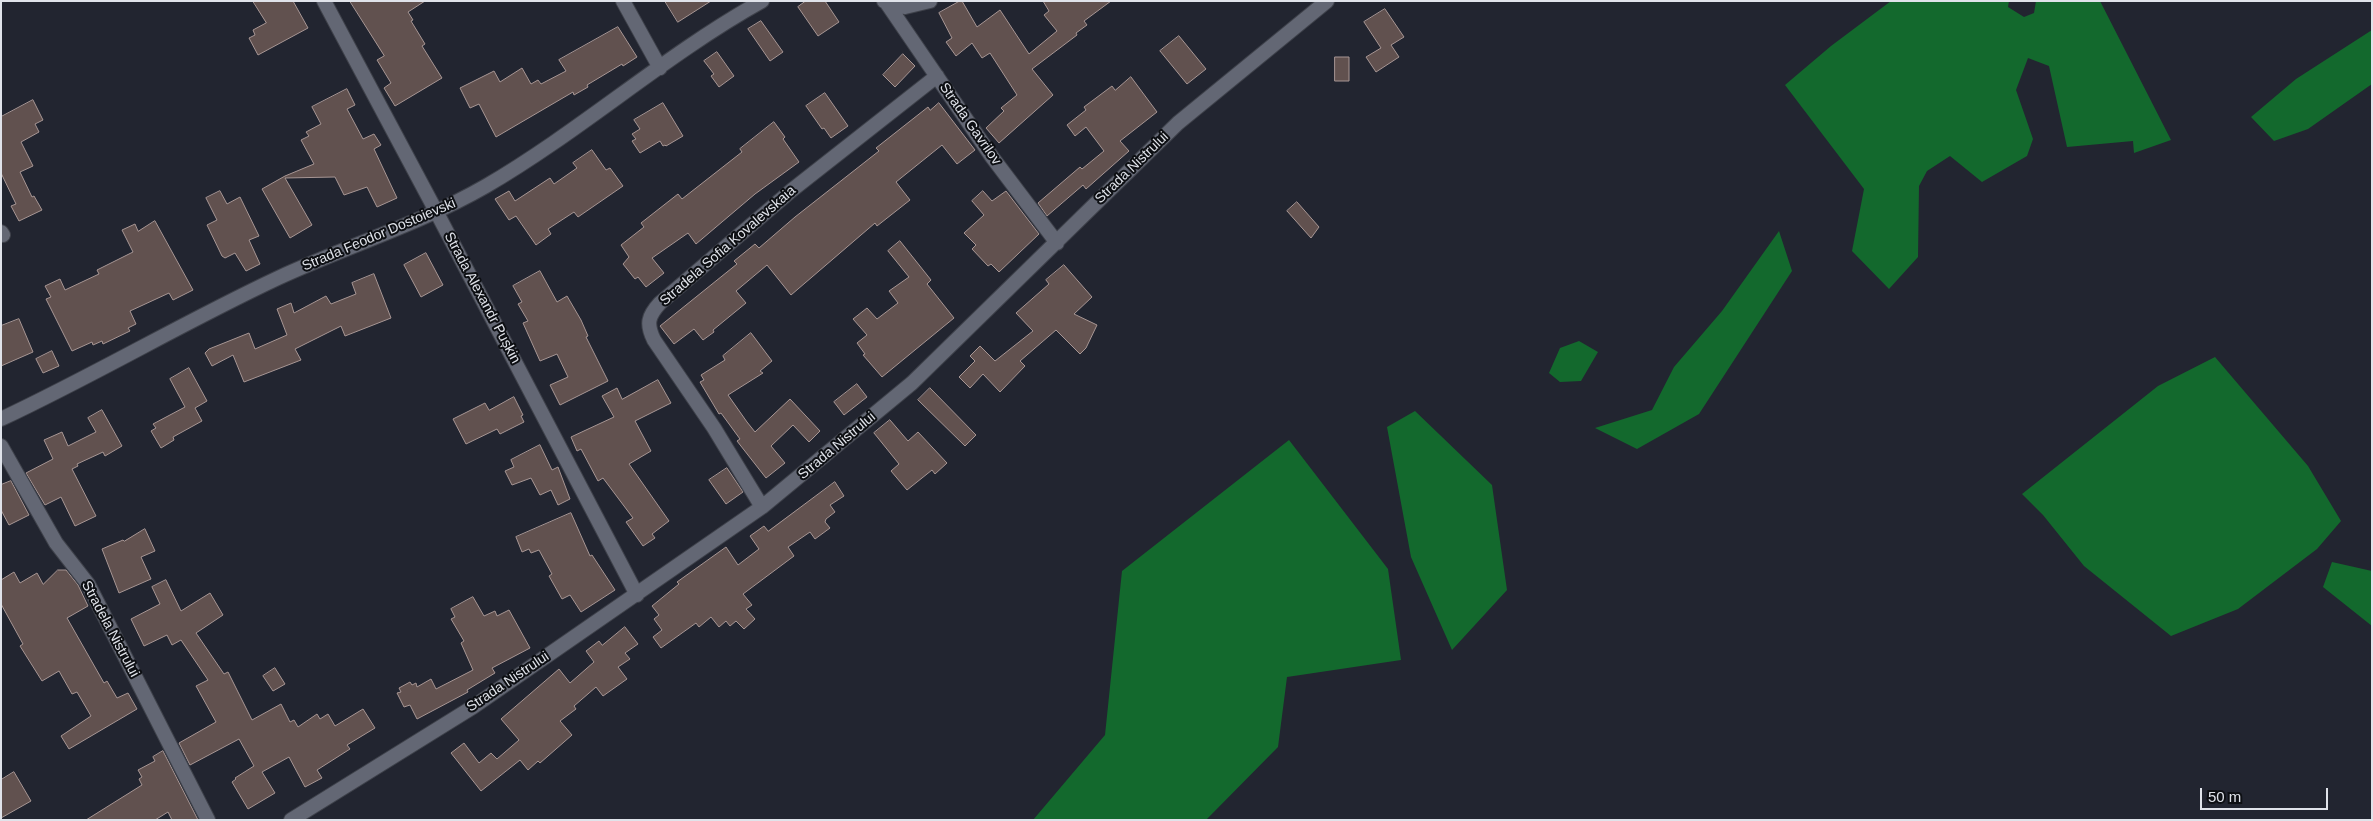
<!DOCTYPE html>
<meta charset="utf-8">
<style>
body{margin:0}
#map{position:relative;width:2373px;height:821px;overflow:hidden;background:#222530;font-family:Arial,sans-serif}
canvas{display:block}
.frame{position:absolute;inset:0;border:2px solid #e0e3ea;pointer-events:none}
.scale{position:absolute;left:2200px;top:788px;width:128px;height:22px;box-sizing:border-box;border:2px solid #e0e3ea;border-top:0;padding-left:6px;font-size:15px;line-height:18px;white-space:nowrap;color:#e0e3ea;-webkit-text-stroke:4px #0d0f13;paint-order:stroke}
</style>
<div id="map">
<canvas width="2373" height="821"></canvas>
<div class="frame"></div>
<div class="scale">50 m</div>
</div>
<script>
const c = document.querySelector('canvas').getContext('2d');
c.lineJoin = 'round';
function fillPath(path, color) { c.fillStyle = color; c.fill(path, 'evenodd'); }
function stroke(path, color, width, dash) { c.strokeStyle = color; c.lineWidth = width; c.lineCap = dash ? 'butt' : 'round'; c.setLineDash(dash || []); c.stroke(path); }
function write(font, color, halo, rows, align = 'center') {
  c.font = font + ' Arial,sans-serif'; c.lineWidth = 4; c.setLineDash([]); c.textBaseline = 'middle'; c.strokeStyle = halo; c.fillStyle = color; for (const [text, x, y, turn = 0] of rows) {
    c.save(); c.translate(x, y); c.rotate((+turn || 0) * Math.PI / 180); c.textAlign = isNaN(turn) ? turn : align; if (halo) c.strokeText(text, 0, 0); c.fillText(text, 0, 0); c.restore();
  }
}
const forest = new Path2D(`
 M1891 1H2009L2008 7 2024 17 2034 13 2036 1H2100L2171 140 2134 153 2133 141 2067 147 2049 66 2028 58 2016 90 2033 139 2027 156 1982 182 1950 156 1927 171 1919 186 1918 257 1889 289 1852 251 1864 189 1785 85 1831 46Z
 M2372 30V84L2308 129 2274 141 2251 117 2296 79Z
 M1779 231 1792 271 1699 414 1637 449 1595 428 1652 410 1674 367 1722 311Z
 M1579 341 1598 352 1581 381 1560 382 1549 373 1560 348Z
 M2215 357 2308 466 2341 521 2317 549 2238 609 2171 636 2084 566 2043 515 2022 494 2158 386Z
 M1415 411 1492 485 1507 590 1452 650 1411 557 1387 427Z
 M1289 440 1388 569 1401 660 1287 677 1278 747 1206 820H1033L1105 735 1122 571Z
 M2332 562 2372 571V626L2323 587Z`);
const building = new Path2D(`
 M253 1H293L308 28 258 55 249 38 255 35 253 30 266 23Z
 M350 1H425L408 12 413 20 411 21 425 44 422 46 442 78 395 106 384 88 391 83 377 60 384 56Z
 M665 1H711L678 22Z
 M806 1H825L839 22 818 36 798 7Z
 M960 1H962L977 27 1000 10 1029 54 1057 31 1044 15 1049 11 1043 1H1111L1084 21 1087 25 1076 33 1077 35 1032 69 1053 95 999 143 986 128 1004 111 1001 108 1017 95 990 53 982 58 972 43 956 56 946 42 952 38 939 13Z
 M1385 9 1404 37 1391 45 1399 57 1376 72 1366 57 1381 48 1364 22Z
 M761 21 783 52 770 61 748 29Z
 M618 27 637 57 623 66 622 64 587 85 588 87 574 95 573 92 496 137 479 104 470 108 460 88 494 71 500 82 522 68 531 84 538 80 541 84 566 71 559 60Z
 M1179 36 1206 69 1187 84 1160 51Z
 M717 52 734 76 719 87 711 76 714 74 704 61Z
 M903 54 915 66 895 87 883 75Z
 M1335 57H1349V81H1335Z
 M1131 77 1157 112 1120 141 1129 151 1086 189 1083 185 1047 216 1038 203 1080 167 1082 169 1104 151 1086 127 1075 136 1067 125 1086 110 1084 107 1112 86 1115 90Z
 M347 89 355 105 347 109 363 139 374 134 381 145 374 149 397 198 377 207 367 187 344 195 335 177 285 178 312 225 290 238 262 189 285 176 314 164 301 140 309 136 306 132 321 124 312 107Z
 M825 93 848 126 831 138 824 128 822 129 806 106Z
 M33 100 43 120 35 124 39 132 21 142 33 166 20 172 32 197 34 196 42 210 19 221 11 206 16 204 1 173V117Z
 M663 103 683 136 666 146 665 145 663 146 660 141 640 153 632 141 636 139 632 134 640 129 634 120Z
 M939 103 975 150 957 164 942 145 896 182 910 200 877 226 875 223 791 295 767 265 736 291 746 303 713 330 714 332 703 340 694 329 674 344 660 326 737 264 734 261 755 244 759 248 795 217 879 151 876 148 928 107 930 110Z
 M774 122 785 137 783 139 799 162 755 194 696 244 688 233 652 258 664 273 646 287 638 277 635 279 623 264 629 257 621 245 644 227 641 223 678 194 682 199 742 152 740 149Z
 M592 150 606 170 610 168 623 186 578 217 574 212 548 229 551 234 536 245 516 216 509 220 495 199 509 191 515 201 550 178 554 184 577 168 573 163Z
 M220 191 227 204 240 197 259 236 249 240 260 264 246 271 235 253 225 258 222 256 207 225 217 220 206 198Z
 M983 191 992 201 1006 191 1039 234 999 272 991 264 988 266 972 249 976 245 964 233 984 215 972 201Z
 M1297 202 1319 227 1311 238 1287 211Z
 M155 221 193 290 173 300 169 293 130 311 136 324 128 328 130 331 103 344 102 341 93 345 92 342 72 351 46 299 51 297 45 286 60 279 65 290 99 274 97 270 133 252 122 230 135 224 138 231Z
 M900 241 931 280 927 284 954 318 882 377 863 355 865 354 857 343 867 335 853 319 867 308 877 319 898 303 889 291 909 277 888 251Z
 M426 253 443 285 421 297 404 265Z
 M1064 265 1092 297 1074 314 1097 325 1086 348 1080 354 1056 330 1020 361 1025 366 1000 392 983 374 970 388 959 377 975 361 970 356 980 346 995 361 1033 331 1016 313 1049 284 1046 280Z
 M540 271 557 302 567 296 581 320 588 336 586 337 608 381 560 405 550 385 568 377 557 354 540 361 523 323 528 321 518 304 522 302 513 286Z
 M374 274 391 318 345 336 341 326 295 349 301 360 244 382 233 355 212 366 205 353 209 349 249 333 255 349 287 335 277 309 291 303 294 313 326 296 331 304 356 294 352 283Z
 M19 319 33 352 1 366V326Z
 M751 333 772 361 760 371 763 373 728 395 747 422 755 432 790 399 820 431 809 442 793 425 771 446 785 463 766 478 737 441 740 439 721 413 719 414 700 382 704 380 701 375 725 360 723 356Z
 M52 351 59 366 43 373 36 359Z
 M189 368 207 401 195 408 202 421 173 437 174 440 161 448 151 431 156 428 153 424 185 407 170 379Z
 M658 380 671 403 635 421 651 451 629 464 669 521 652 534 655 538 643 546 626 522 633 518 603 478 598 481 581 449 577 451 571 437 614 417 602 396 617 388 622 399Z
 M857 384 867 397 844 415 834 402Z
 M930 388 976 435 965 446 918 400Z
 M514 397 523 415 521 416 524 422 500 434 497 429 466 444 453 419 485 403 489 410Z
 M102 410 122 446 105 456 103 452 77 464 78 466 72 469 96 516 75 526 61 497 45 505 26 473 53 459 44 440 62 432 68 446 96 432 88 418Z
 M890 420 908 441 918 432 947 463 935 474 932 470 907 490 891 471 899 464 874 433Z
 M540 445 552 470 558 467 570 499 558 505 551 490 540 495 531 478 512 485 505 471 514 467 511 460Z
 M727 468 743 492 726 504 709 480Z
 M11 481 29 515 9 525 1 510V485Z
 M835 482 844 496 830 505 835 512 826 519 825 522 830 528 815 539 810 532 788 547 794 556 743 594 752 605 746 609 755 619 744 629 736 621 730 626 726 621 719 627 711 617 699 627 696 623 661 648 653 637 662 630 654 619 659 615 652 606 679 584 677 582 726 547 738 565 759 549 750 536 764 526 768 531Z
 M571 513 590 556 592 555 615 590 581 612 570 595 562 599 549 576 552 574 539 550 531 553 529 549 522 552 516 537Z
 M145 529 155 551 141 557 151 579 119 593 102 549 123 540 124 541Z
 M58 570H66L78 585 88 606 67 618 104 683 107 681 117 698 128 693 137 709 69 749 61 736 91 716 77 692 72 694 59 671 42 681 20 646 23 644 1 604V580L14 572 20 583 37 573 43 584Z
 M166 580 181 611 210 593 223 615 196 633 224 674 228 672 252 720 281 704 290 722 294 720 298 727 317 714 320 719 328 714 335 726 363 709 375 728 347 745 350 749 317 770 322 778 305 787 289 757 262 772 275 793 248 809 232 782 236 779 235 778 254 766 239 739 190 765 179 743 216 722 196 686 208 680 181 640 172 645 167 635 144 646 131 619 160 604 152 587Z
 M473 597 484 616 495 611 497 616 509 610 530 648 492 668 495 673 467 690 468 692 417 719 410 705 404 707 397 693 401 692 399 688 410 682 412 685 416 683 417 687 431 679 436 689 473 670 461 643 464 641 451 619 455 617 451 609Z
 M625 627 638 644 625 653 630 659 618 667 627 679 603 696 596 687 574 706 576 709 560 721 572 735 540 763 538 761 528 770 520 760 481 791 451 753 464 743 479 763 491 753 497 759 519 740 501 719 559 669 570 683 594 662 586 651 599 641 602 645Z
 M275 668 285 684 273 691 263 676Z
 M163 751 198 820H172L168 812 155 820H86L142 785 139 779 142 777 138 770 155 761 153 757Z
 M14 772 31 801 1 818V780Z`);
const minor = new Path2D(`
 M324 1 437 213 637 595
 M623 1 660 68
 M884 1 905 7 930 1
 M886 2 992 157 1057 243
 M1 232 3 235
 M1 419C95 375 184 322 278 278 347 246 420 224 486 186 582 130 665 55 762 1
 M1 446 56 543 88 584 208 820
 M762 507 714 428 654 340C646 324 648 316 660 303L792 190 937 76
 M291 820 473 707 762 507 912 383 1178 123 1327 1`);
const streetNames = [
 ["Strada Gavrilov",970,124,55],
 ["Strada Nistrului",1132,168,-44],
 ["Strada Feodor Dostoievski",379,235,-23],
 ["Stradela Sofia Kovalevskaia",728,246,-41],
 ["Strada Alexandr Pușkin",482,298,62],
 ["Strada Nistrului",837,446,-40],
 ["Stradela Nistrului",110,629,62],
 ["Strada Nistrului",508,682,-34]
];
fillPath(forest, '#13692d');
fillPath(building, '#61514f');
stroke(building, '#a79694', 1);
stroke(minor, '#3e414a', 16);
stroke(minor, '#636774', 14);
write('14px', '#e0e3ea', '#0d0f13', streetNames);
</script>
